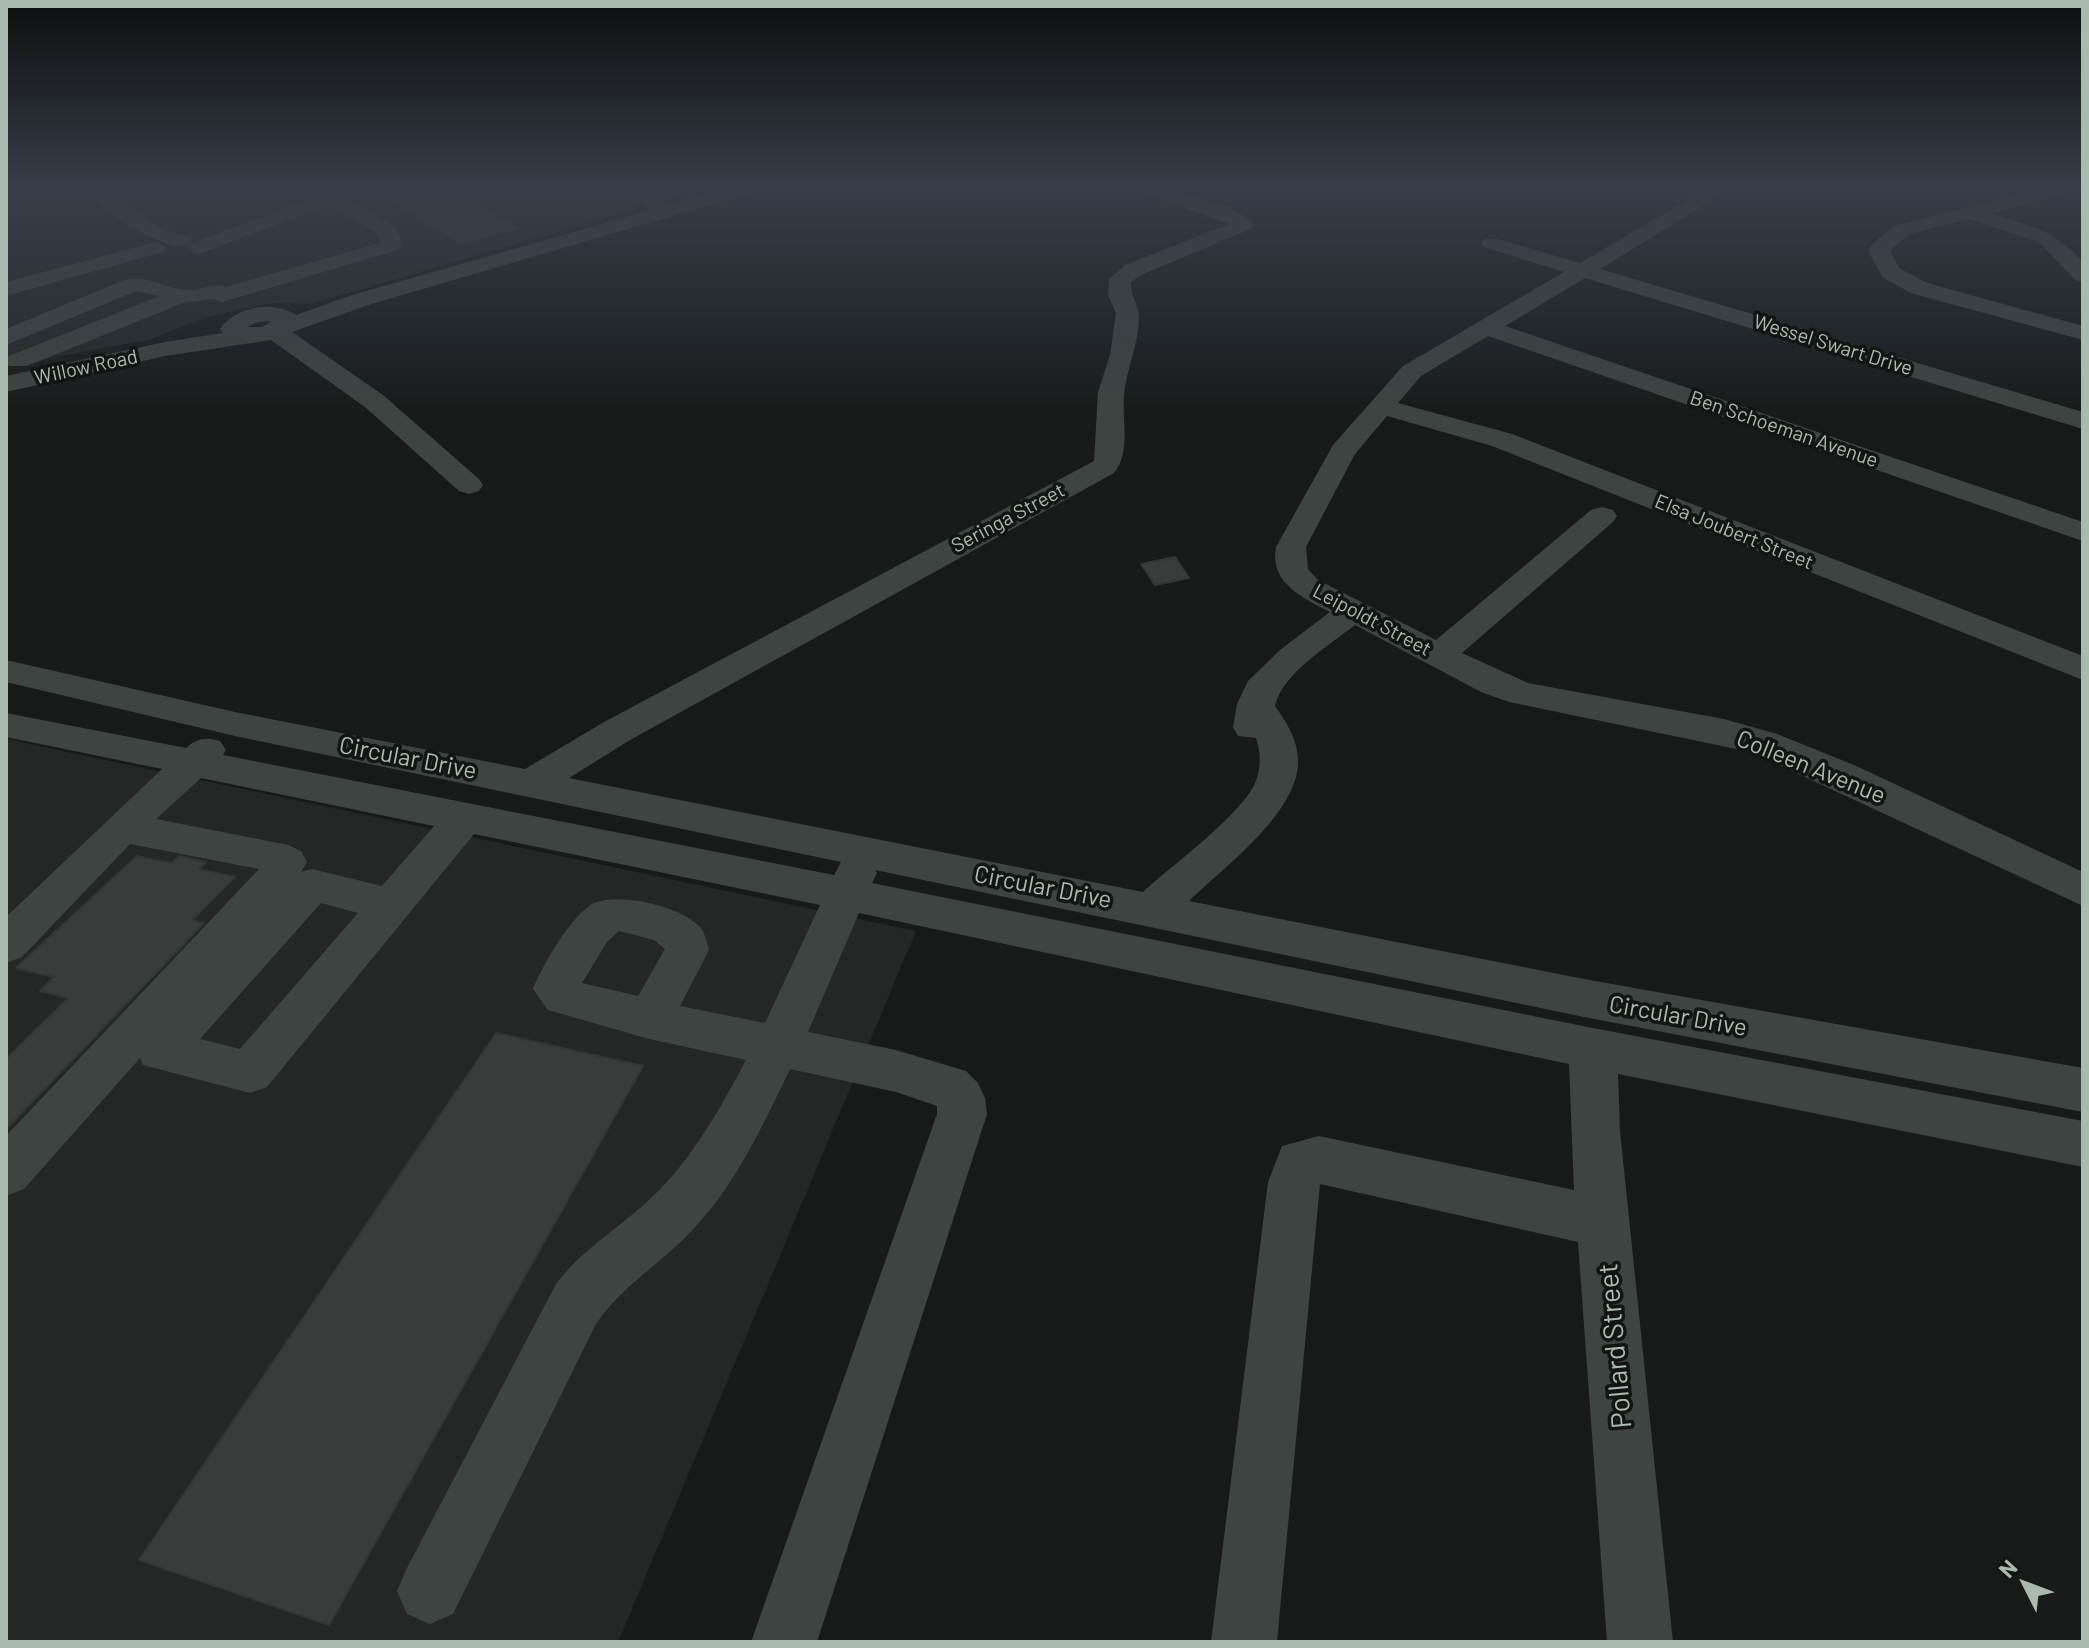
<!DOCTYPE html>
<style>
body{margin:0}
#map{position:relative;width:2089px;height:1648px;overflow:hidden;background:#181a19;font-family:Barlow,sans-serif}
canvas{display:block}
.frame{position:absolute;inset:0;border:8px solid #aabaaf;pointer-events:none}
.north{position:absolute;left:1985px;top:1544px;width:80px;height:80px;-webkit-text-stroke:6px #131514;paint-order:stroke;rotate:312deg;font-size:22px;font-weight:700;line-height:32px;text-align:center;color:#aabaaf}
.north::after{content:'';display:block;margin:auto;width:28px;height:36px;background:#aabaaf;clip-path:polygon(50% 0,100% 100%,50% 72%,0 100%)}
</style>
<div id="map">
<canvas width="2089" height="1648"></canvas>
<div class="frame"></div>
<div class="north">N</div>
</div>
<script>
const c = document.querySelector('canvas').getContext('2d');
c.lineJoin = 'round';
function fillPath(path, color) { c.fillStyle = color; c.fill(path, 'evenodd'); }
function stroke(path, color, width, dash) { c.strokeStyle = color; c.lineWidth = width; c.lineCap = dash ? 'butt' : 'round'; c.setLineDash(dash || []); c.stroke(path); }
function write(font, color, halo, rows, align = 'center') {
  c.font = font + ' Barlow,sans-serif'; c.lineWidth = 7; c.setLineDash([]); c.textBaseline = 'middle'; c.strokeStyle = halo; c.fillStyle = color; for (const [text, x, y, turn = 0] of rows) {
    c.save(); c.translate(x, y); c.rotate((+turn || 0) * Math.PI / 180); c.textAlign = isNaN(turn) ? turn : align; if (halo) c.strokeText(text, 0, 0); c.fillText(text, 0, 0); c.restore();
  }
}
const built = new Path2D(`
 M6 188H708L311 304 273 303 210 316 148 340 6 366Z
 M6 739 916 931 618 1642H6Z`);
const building = new Path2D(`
 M425 188H446L518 228 462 244 385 198Z
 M1175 557 1189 578 1155 585 1141 564Z
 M137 856 172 863 179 856 206 862 199 869 235 877 192 920 204 923 6 1129V1059L68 998 40 991 54 977 16 968Z
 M496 1033 643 1066 329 1625 139 1560Z`);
const minor = new Path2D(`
 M82 188H104L164 230 190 237 192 243 339 188H363L361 193 347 198 396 228 402 246 398 250 222 302 213 299 183 303 27 366H9L6 360 9 356 160 296 136 291 6 345V329L124 280C149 274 164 289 187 290 201 291 212 282 225 287L380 243 379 235 329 205 199 254 192 252 190 246C162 252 100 209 82 188Z
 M612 188H637L671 204 727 188H758L755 192 368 305 292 332 383 395 479 479 483 485 479 491 469 494 459 491 365 407 271 340 165 356 6 392V376L165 342 223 333 220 329C236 306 273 300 296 315L352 295 651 210ZM272 321 262 327H247L258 322Z
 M1136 188C1165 187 1236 201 1254 225L1251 229 1141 275 1131 282C1130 297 1139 304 1139 316 1139 344 1126 369 1124 395 1122 421 1131 453 1114 473L630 740 569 778 1143 892C1170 867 1244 813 1256 781 1261 767 1261 752 1256 738L1238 736 1233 727 1237 704 1248 681 1280 650 1330 612C1303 598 1269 583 1276 547L1333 445 1403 366 1564 272 1484 247 1481 243 1484 239H1498L1580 263 1708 188H1732L1600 269 2083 412V429L1585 278 1505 326 2083 522V541L1488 336 1421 376 1398 403 1512 434 2083 656V680L1492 446 1387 416 1355 454 1306 547 1308 569 1318 580 1436 640 1591 510 1602 507 1613 510 1617 516 1613 522 1462 653 1528 683 1724 719 1777 734 1854 765 2083 872V906L1751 752 1509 702 1481 692 1355 625C1329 646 1283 672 1275 706 1287 723 1298 740 1298 762 1298 813 1223 868 1189 901L1584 979 2083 1068V1112L1584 1017 875 870 877 873 872 883 1593 1028 2083 1121V1167L1618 1074 1620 1131 1673 1642H1607L1578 1242 1320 1184 1277 1642H1211L1268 1182 1282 1146 1319 1136 1574 1190 1569 1064 859 913 808 1032 896 1050 966 1071 978 1083 985 1098 987 1114 817 1642H751L937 1114V1106L896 1092 790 1069C764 1123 737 1182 696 1226 664 1262 623 1284 596 1324L453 1614 430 1624 407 1614 397 1591 407 1568 556 1284C583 1248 620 1228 652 1197 692 1160 721 1107 746 1060L649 1039 548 1010 533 989C542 966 572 914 594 903 619 892 681 906 700 927 705 933 707 942 709 950L680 1006 765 1023 820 905 474 834 267 1087 250 1093 143 1065 140 1058 24 1189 6 1196V1136L259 869 130 844 22 957 6 963V917L162 769 6 737V713L186 748C197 738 206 737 220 741L226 750 223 755 834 875 841 862 235 736 6 682V660L235 712 525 769 604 722 1094 461 1098 392 1110 355 1116 313 1108 295 1109 279 1125 265 1229 224 1139 192ZM201 778 434 826 382 886 312 869 301 872 307 862 301 851 288 845 156 819ZM321 903 358 913 240 1049 200 1039ZM619 931 654 940 665 949 638 996 582 983 607 942Z
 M2043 188H2075L2072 192 1991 213C2032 227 2052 228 2083 262V282L2075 280 2040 243 1969 219 1909 234 1890 251 1899 268 1927 283 2083 326V340L1911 293 1882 277 1868 251 1874 242 1895 226Z
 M156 242 167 248 163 252 6 296V282Z`);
const farStreetnames = [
 ["Wessel Swart Drive",1833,345,17],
 ["Willow Road",86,367,-12],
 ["Ben Schoeman Avenue",1784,429,19],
 ["Seringa Street",1008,518,-28],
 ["Elsa Joubert Street",1734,532,22],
 ["Leipoldt Street",1372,620,28]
];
const streetNames = [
 ["Circular Drive",408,758,11],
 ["Colleen Avenue",1811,767,22],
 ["Circular Drive",1043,887,11],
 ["Circular Drive",1678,1016,10]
];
const nearStreetnames = [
 ["Pollard Street",1615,1346,-95]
];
fillPath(built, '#242726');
fillPath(building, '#383c3a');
stroke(building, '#323634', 2);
fillPath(minor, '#3e4441');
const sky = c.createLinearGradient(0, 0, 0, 419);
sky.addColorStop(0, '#0d0e0e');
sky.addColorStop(0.45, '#373e49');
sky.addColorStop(1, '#373e4900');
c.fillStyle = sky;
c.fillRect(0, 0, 2089, 419);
write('20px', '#aabaaf', '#131514', farStreetnames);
write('24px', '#aabaaf', '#131514', streetNames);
write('28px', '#aabaaf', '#131514', nearStreetnames);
</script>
